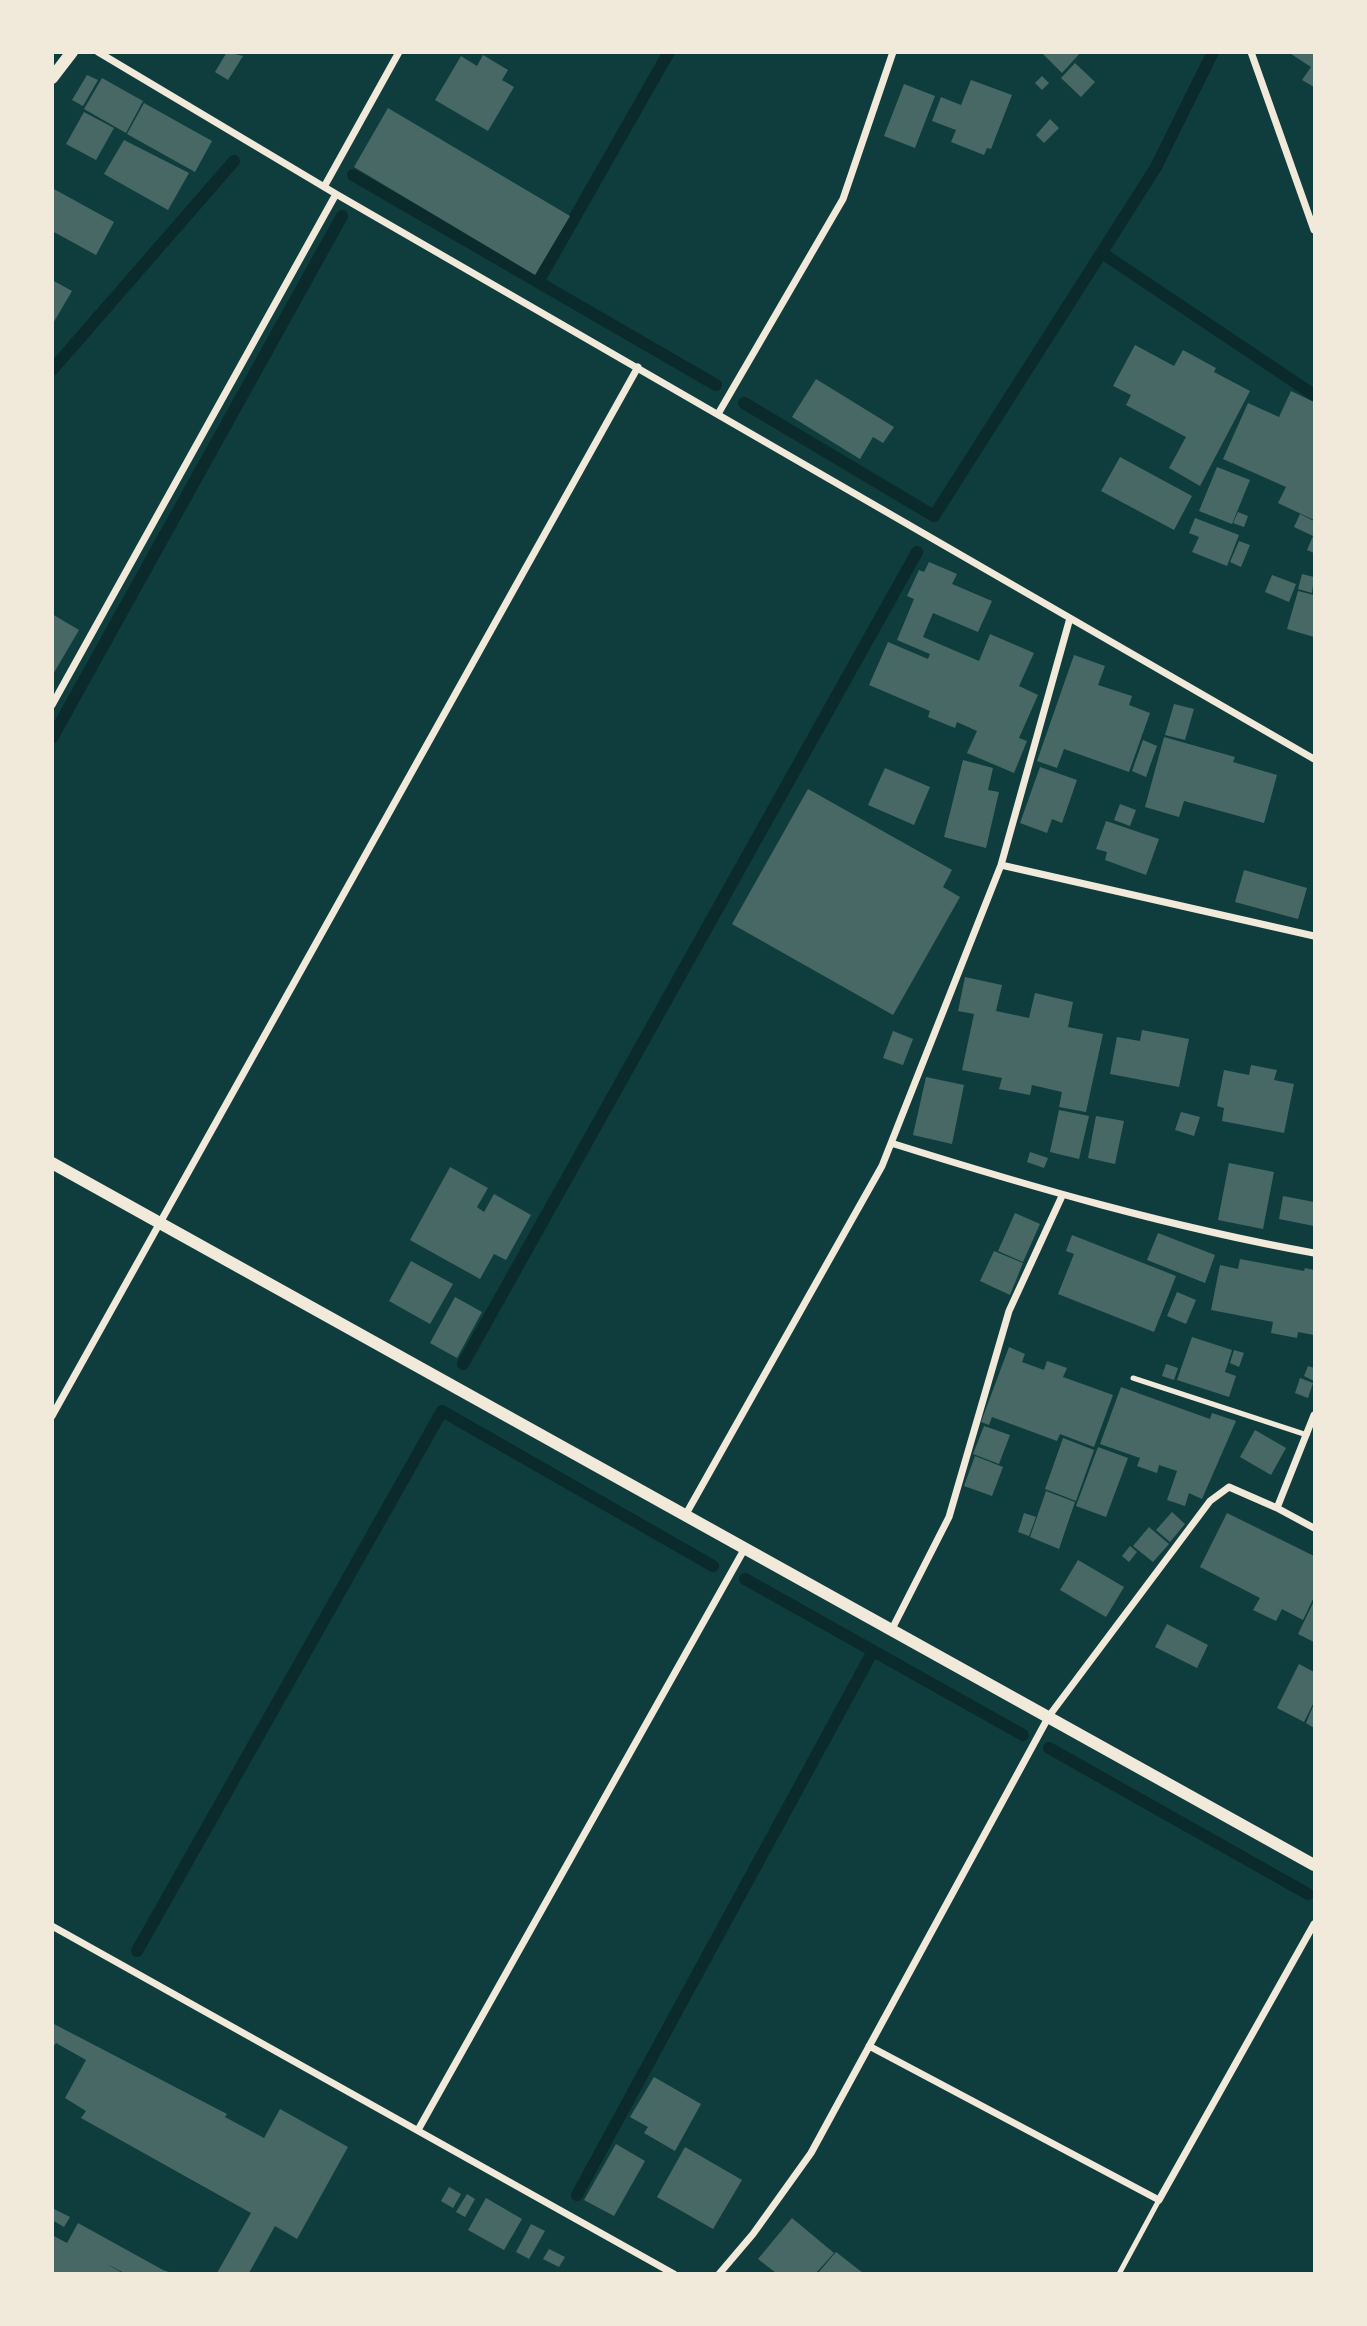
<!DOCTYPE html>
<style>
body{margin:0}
#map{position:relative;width:1367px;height:2326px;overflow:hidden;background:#0f3d3e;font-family:Karla,sans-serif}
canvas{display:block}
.frame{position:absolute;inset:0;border:54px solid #f1e9da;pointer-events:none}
</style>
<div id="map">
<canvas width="1367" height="2326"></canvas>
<div class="frame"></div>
</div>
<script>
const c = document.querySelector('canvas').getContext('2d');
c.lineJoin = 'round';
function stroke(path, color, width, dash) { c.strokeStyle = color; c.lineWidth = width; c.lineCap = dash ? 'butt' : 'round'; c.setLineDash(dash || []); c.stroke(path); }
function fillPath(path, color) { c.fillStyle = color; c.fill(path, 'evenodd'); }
const stream = new Path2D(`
 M353 175 716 385
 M1102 253 1314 395
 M538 282 669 52
 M52 370 234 161
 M744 403 934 516 1156 167 1213 52
 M52 738 342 216
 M463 1364 917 552
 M745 1579 1023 1735
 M1049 1748 1308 1894
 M137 1951 442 1411 713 1566
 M577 2195 873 1651`);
const building = new Path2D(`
 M227 52 243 56 228 80 215 72Z
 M1041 52H1081L1062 73Z
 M1288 52H1314V87L1302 80 1311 67Z
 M483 55 508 70 502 80 514 87 488 131 435 100 461 56 477 66Z
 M1075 63 1095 82 1081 97 1061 78Z
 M87 75 98 80 83 106 72 100Z
 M1042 76 1049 83 1042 90 1035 83Z
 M102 78 143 101 126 133 84 109Z
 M971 80 1012 95 991 149 987 148 984 155 951 142 956 130 932 121 941 97 961 105Z
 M904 84 935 96 915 148 884 136Z
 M144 103 212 141 195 172 127 134Z
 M388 108 570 216 535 275 354 167Z
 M84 112 114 128 96 160 66 144Z
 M1050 119 1059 128 1044 143 1036 135Z
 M124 140 189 173 168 210 104 174Z
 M52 188 114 222 96 255 52 231Z
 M52 280 72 291 52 325Z
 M1135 345 1174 366 1183 350 1216 368 1214 372 1250 391 1200 486 1169 468 1186 437 1126 405 1131 395 1113 386Z
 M816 379 894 427 883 443 873 437 860 459 792 417Z
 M1291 391 1314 402V520L1278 503 1286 487 1223 459 1248 403 1279 417Z
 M1120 457 1192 496 1174 530 1101 491Z
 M1217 467 1250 480 1232 524 1199 511Z
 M1238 512 1248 516 1244 527 1233 523Z
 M1300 514 1314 521V553L1307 550 1313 536 1294 527Z
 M1195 518 1239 535 1227 566 1192 552 1199 537 1189 533Z
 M1239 541 1250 545 1241 567 1230 562Z
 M929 562 957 574 952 584 992 601 978 632 933 613 923 637 979 661 990 634 1034 653 1019 686 1038 695 1019 738 1027 741 1014 773 967 753 977 731 957 722 955 728 928 717 930 711 869 685 888 642 928 659 930 654 897 640 914 599 907 596 919 570 924 572Z
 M1302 574 1314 577 1312 593 1298 589Z
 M1272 575 1296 584 1289 602 1265 592Z
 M1298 591 1314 595V637L1287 629Z
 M52 614 79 630 52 676Z
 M1074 655 1105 666 1098 685 1132 696 1129 705 1150 713 1129 772 1064 749 1057 768 1037 761Z
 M1174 704 1194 709 1185 740 1165 735Z
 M1164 737 1235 757 1233 762 1277 775 1264 823 1184 801 1179 817 1145 807Z
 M1143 740 1157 746 1146 777 1132 771Z
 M963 760 993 768 988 790 999 792 986 848 944 837Z
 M1040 767 1077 780 1062 823 1052 819 1047 833 1020 823Z
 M885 768 930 787 914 825 868 805Z
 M808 789 952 870 943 887 960 897 893 1015 732 924Z
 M1120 804 1136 810 1130 826 1114 820Z
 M1106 821 1159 839 1146 875 1105 860 1107 852 1096 849Z
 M1244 870 1307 888 1298 919 1235 902Z
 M965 977 1002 985 996 1011 1029 1018 1035 993 1073 1002 1068 1027 1103 1034 1086 1112 1059 1107 1062 1092 1032 1085 1030 1095 999 1089 1002 1078 962 1070 974 1014 958 1011Z
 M1142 1030 1189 1039 1179 1087 1110 1074 1117 1037 1140 1041Z
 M893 1031 913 1039 903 1065 883 1058Z
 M1251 1065 1277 1070 1274 1080 1294 1084 1284 1133 1222 1121 1224 1108 1217 1106 1224 1070 1249 1075Z
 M926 1077 964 1085 952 1144 913 1135Z
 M1059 1110 1089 1116 1079 1159 1050 1152Z
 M1181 1112 1200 1117 1194 1136 1175 1130Z
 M1096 1116 1124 1121 1115 1164 1088 1158Z
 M1030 1152 1048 1158 1044 1168 1027 1162Z
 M1229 1163 1274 1172 1263 1229 1218 1220Z
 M450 1167 488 1188 477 1207 484 1212 494 1194 531 1215 506 1260 494 1254 480 1279 410 1240Z
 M1283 1196 1314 1202V1226L1279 1219Z
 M1015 1213 1040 1224 1023 1262 998 1251Z
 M1158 1233 1215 1255 1205 1283 1147 1260Z
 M1072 1235 1176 1276 1154 1332 1058 1294 1074 1254 1066 1251Z
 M994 1251 1023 1263 1010 1295 980 1281Z
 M1240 1259 1304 1271 1305 1268 1314 1270V1335L1298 1332 1297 1338 1271 1333 1273 1322 1211 1310 1220 1265 1238 1269Z
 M411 1261 453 1284 430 1324 389 1301Z
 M1177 1292 1196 1300 1186 1324 1167 1316Z
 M455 1297 482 1312 457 1358 430 1343Z
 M1192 1337 1232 1350 1225 1372 1236 1376 1229 1397 1177 1380Z
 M1009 1347 1025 1354 1022 1362 1044 1370 1047 1361 1067 1368 1063 1377 1113 1395 1094 1447 1060 1434 1057 1441 992 1417 989 1425 981 1422Z
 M1234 1350 1244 1353 1239 1367 1230 1363Z
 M1166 1364 1178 1368 1174 1380 1162 1376Z
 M1308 1366 1314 1368V1381L1304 1376Z
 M1300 1378 1313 1383 1308 1398 1295 1393Z
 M1121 1387 1210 1419 1212 1413 1236 1421 1202 1499 1189 1493 1185 1506 1167 1500 1177 1471 1159 1465 1157 1473 1137 1466 1140 1458 1100 1444Z
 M984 1426 1010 1435 999 1464 973 1454Z
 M1255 1430 1286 1448 1271 1475 1240 1457Z
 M1063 1438 1094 1450 1076 1501 1045 1489Z
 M1098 1447 1128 1458 1106 1517 1076 1506Z
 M975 1456 1003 1467 992 1496 964 1486Z
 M1046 1491 1075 1502 1059 1549 1030 1537Z
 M1172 1512 1185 1524 1170 1542 1156 1530Z
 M1024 1513 1036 1517 1029 1536 1018 1532Z
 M1227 1513 1314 1556V1597L1303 1620 1282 1609 1276 1621 1253 1610 1260 1598 1200 1567Z
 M1149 1527 1169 1544 1153 1562 1133 1546Z
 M1130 1546 1137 1552 1129 1562 1122 1556Z
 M1078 1560 1124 1587 1106 1617 1060 1590Z
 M1314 1601V1642L1298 1634Z
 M1167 1624 1208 1645 1197 1668 1155 1647Z
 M1299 1664 1314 1672V1702L1304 1722 1277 1708Z
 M1314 1704V1728L1306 1723Z
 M52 2023 227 2114 225 2117 264 2138 280 2109 348 2147 297 2239 275 2226 249 2273H217L251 2213 81 2118 86 2111 65 2098 86 2060 56 2043 52 2048Z
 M654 2077 701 2104 675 2151 644 2133 648 2127 630 2117Z
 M616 2144 645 2161 614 2216 584 2200Z
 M685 2147 742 2180 713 2229 657 2197Z
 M449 2187 461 2194 453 2208 441 2201Z
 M467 2194 475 2199 465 2217 456 2212Z
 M486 2198 522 2219 504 2250 468 2230Z
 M52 2208 70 2217 64 2227 52 2220Z
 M792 2218 834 2253 816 2273H776L758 2259Z
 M78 2223 163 2270 172 2273H124L107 2264 122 2273H52V2235L67 2243Z
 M531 2224 545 2231 529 2259 516 2252Z
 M549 2249 565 2257 559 2267 543 2259Z
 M836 2252 863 2273H818Z`);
const service = new Path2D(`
 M1133 1378 1307 1435
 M1119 2274 1159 2200`);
const minor = new Path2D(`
 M98 52 336 194 1314 759
 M1251 52 1314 230
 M324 187 399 52
 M718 414 843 199 893 52
 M52 705 336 194
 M1001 865 1314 936
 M891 1143C1031 1187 1170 1227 1314 1253
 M52 1416 638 367
 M1277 1508 1314 1528
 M686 1514 882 1166 1001 865 1070 618
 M892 1629 949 1517 1009 1311 1062 1196
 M52 1926 674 2274
 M869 2046 1159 2200 1314 1924
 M418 2130 745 1548
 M719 2274 753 2234 811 2153 1049 1716 1210 1501 1229 1487 1277 1508 1314 1415`);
const tertiary = new Path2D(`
 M52 78 72 52
 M52 1163 1314 1865`);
stroke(stream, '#0a2a2b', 12);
fillPath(building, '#486865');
stroke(service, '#f1e9da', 5);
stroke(minor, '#f1e9da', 7);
stroke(tertiary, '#f1e9da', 12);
</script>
